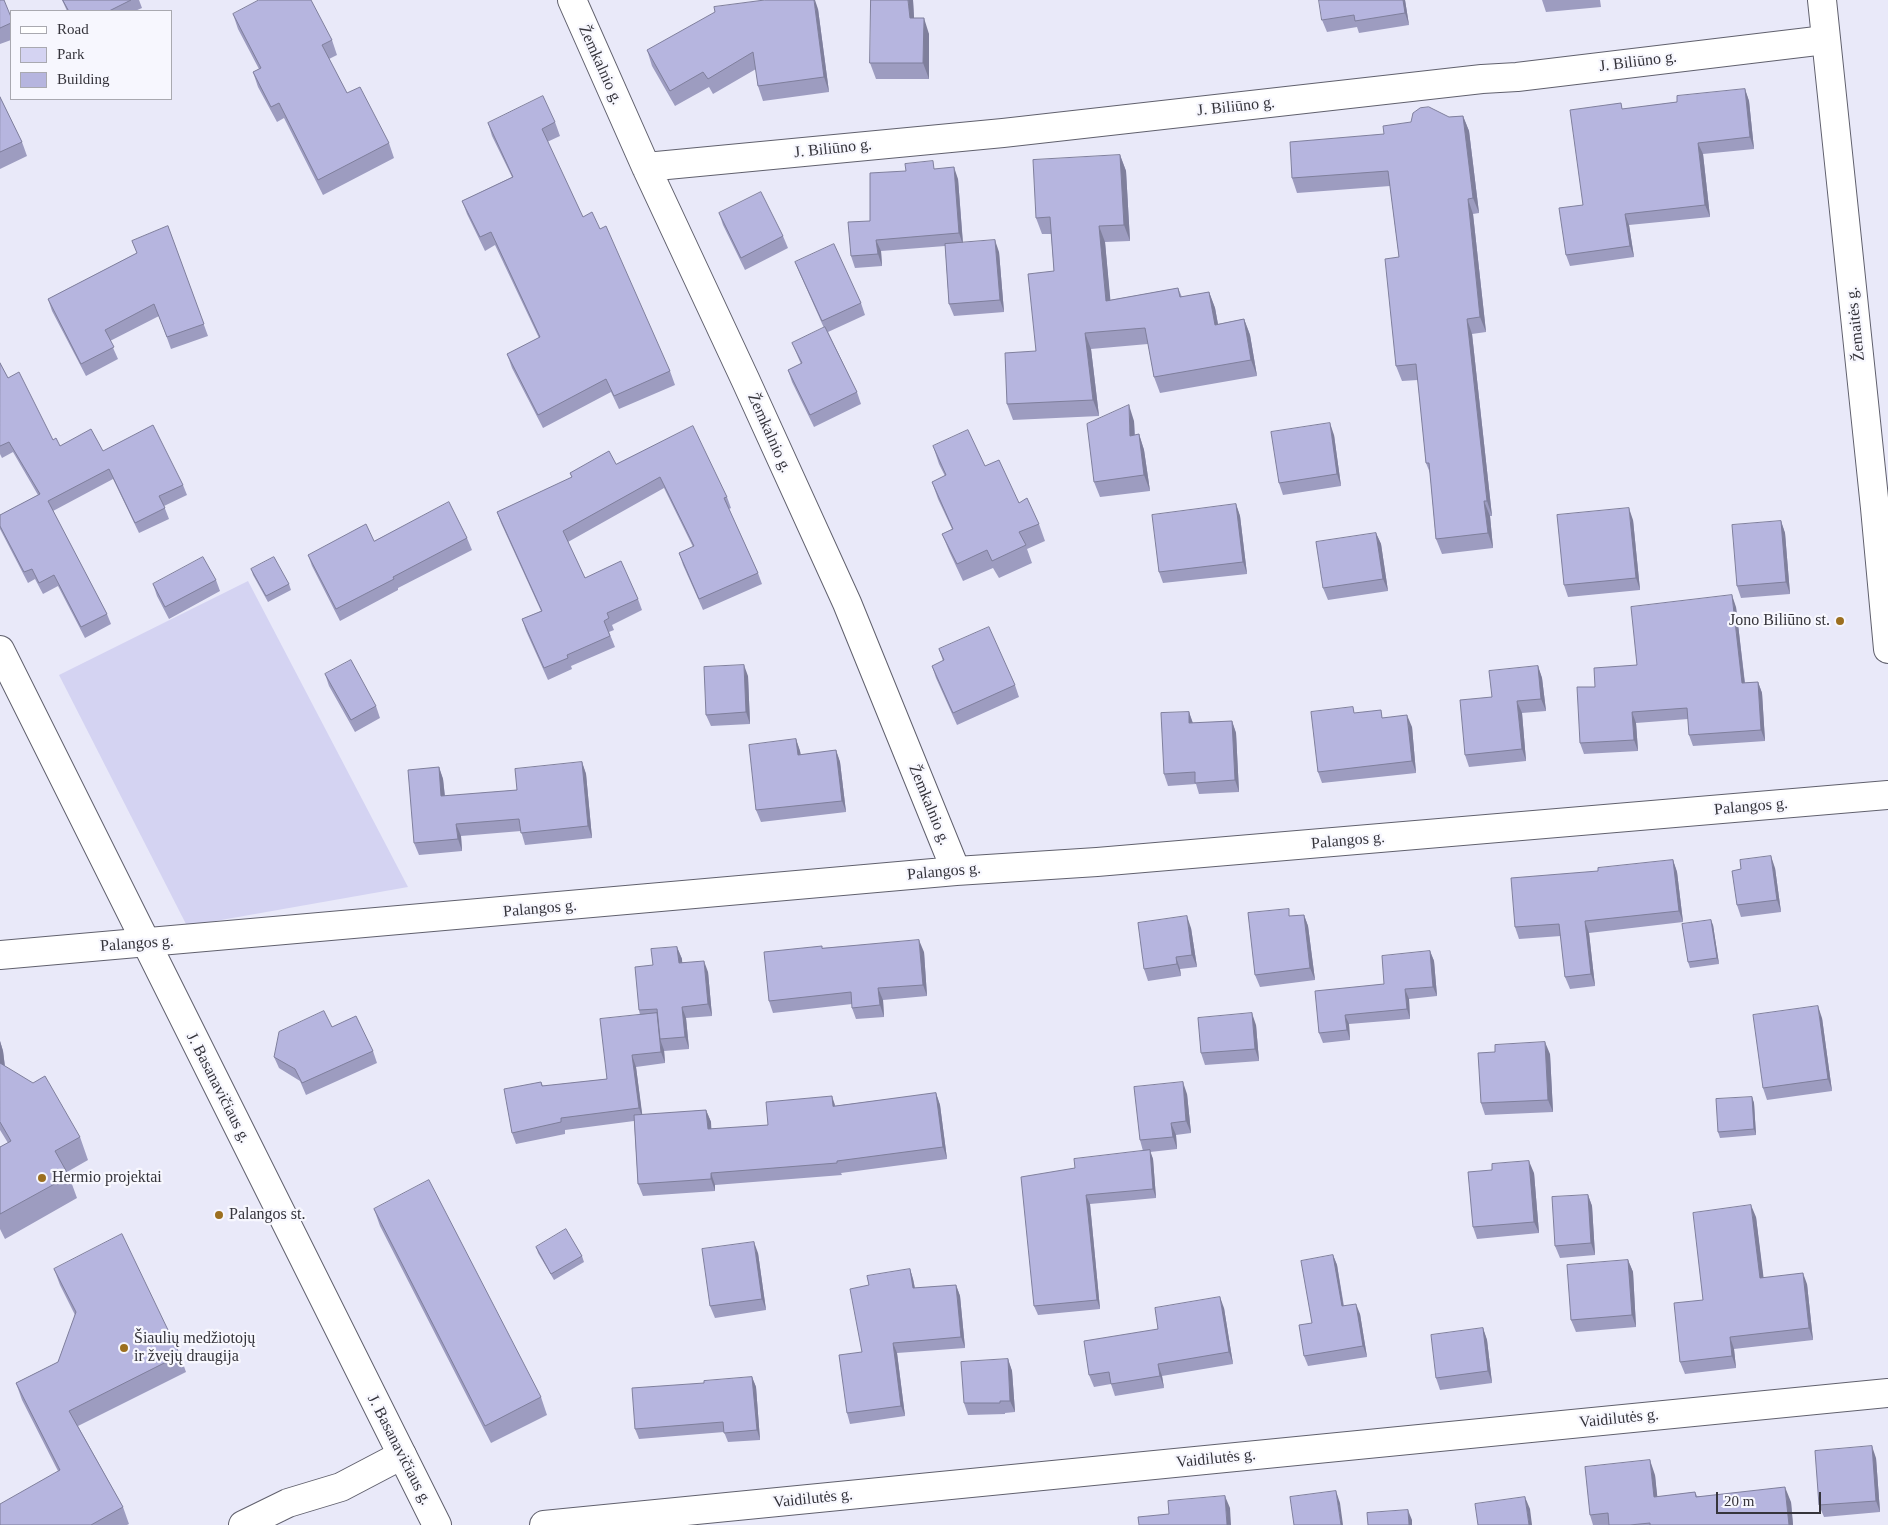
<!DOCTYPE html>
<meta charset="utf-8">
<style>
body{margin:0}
#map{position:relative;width:1888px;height:1525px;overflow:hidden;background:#e9e9f9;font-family:Georgia,serif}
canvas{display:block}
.legend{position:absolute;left:10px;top:10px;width:162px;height:90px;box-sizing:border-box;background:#f7f7fe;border:1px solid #a9a9b0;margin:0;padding:6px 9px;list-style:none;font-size:15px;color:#35343b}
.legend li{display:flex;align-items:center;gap:10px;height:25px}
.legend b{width:25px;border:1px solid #a9a9b0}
.scale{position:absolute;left:1716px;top:1492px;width:105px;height:22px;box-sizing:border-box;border:2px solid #35343b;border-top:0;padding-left:6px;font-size:15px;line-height:18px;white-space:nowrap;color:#35343b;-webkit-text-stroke:4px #f7f7fe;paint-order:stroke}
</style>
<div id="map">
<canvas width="1888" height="1525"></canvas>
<ul class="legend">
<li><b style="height:6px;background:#fff"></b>Road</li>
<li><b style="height:14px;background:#d4d3f2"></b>Park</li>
<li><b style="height:14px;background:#b6b5df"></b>Building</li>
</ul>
<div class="scale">20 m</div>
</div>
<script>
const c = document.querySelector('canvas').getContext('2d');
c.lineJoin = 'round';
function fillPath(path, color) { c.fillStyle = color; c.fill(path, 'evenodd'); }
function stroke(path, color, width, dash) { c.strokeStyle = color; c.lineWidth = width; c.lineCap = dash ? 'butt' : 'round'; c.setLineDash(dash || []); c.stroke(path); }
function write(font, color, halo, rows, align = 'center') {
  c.font = font + ' Georgia,serif'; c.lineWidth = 4.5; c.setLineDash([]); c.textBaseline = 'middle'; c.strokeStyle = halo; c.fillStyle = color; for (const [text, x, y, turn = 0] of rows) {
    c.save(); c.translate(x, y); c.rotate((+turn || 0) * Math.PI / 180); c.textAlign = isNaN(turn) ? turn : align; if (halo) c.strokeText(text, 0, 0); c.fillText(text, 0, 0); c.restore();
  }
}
const green = new Path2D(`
 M248 581 408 887 187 926 59 675Z`);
const street = new Path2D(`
 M572 0 646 167 745 379 847 603 956 871
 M646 167 1003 133 1482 79 1517 77 1825 40
 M0 955 956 871 1097 862 1888 795
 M243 1525 288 1503 341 1487 402 1455
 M544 1525 1888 1393`);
const secondary = new Path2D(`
 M1822 0 1875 508 1888 649`);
const primary = new Path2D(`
 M0 650 437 1525`);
const wall = new Path2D(`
 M0 0 11 17V40L0 44Z
 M62 0H139L142 8 135 11H67Z
 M913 0 914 18 929 34V79H876L870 63Z
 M1405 0 1409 25 1359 33 1357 27 1327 32 1322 20Z
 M1542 0H1600L1601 7 1546 12Z
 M818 9 829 92 763 101 758 86 756 69 713 94 709 87 675 106 652 66 647 50Z
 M233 14 332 40 337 55 329 59 347 93 389 143 394 158 323 195 284 118 277 122 258 87 253 72 259 69 238 29Z
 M1745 89 1749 101 1754 149 1703 154 1710 217 1629 225 1634 257 1570 266 1566 255 1583 205 1624 109 1677 102Z
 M0 97 22 142 27 156 0 169Z
 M1463 116 1469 131 1479 213 1473 214 1486 332 1472 334 1492 516H1490L1493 548 1442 554 1436 539 1430 473 1426 463 1418 380 1402 381 1396 366 1399 257 1390 186 1297 193 1292 178 1384 134 1449 117Z
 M555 122 560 136 547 142 583 217 670 371 675 385 619 409 611 392 543 428 512 368 507 354 539 338 495 245 485 251 467 214 462 201 512 177 492 136 488 123Z
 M1120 155 1126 171 1130 241 1105 242 1110 300 1178 288 1182 297 1209 292 1215 308 1218 324 1244 319 1250 335 1257 376 1160 393 1154 377 1148 344 1091 349 1099 416 1013 420 1007 404 1036 351 1054 271 1051 234H1042L1036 218Z
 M936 169 958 179 963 243 999 252 1004 312 954 316 949 304 945 246 881 251 882 266 855 268 851 256 870 221Z
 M719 213 783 236 788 248 745 270 723 225Z
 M168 226 208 336 171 349 159 316 110 341 118 359 86 376 52 311 48 299 137 253 132 241Z
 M795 262 861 303 865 315 828 332 857 392 861 404 814 427 792 382 788 370 801 364 792 343 824 328 800 274Z
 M0 363 8 378 53 440 60 446 103 451 183 485 187 495 164 506 169 519 139 533 113 479 53 511 107 614 111 624 85 638 58 586 43 594 35 579 28 583 0 529V515L38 495 13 452 2 458 0 454Z
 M1134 421 1135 435 1139 434 1144 450 1150 491 1100 497 1094 482Z
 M1334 435 1341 486 1283 495 1279 483Z
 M933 446 985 466 1039 524 1045 541 1027 549 1032 563 999 578 993 568 963 581 949 551 942 534 952 529 938 499 932 482 945 476 939 464Z
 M616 464 727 497 731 508 729 509 758 573 762 584 703 610 683 565 679 553 693 547 664 488 568 542 585 578 638 599 642 610 612 625 614 630 609 632 615 647 571 666 572 669 548 680 526 631 522 619 541 611 501 523 497 512 572 478 570 473Z
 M1236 504 1240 516 1247 574 1163 583 1159 572Z
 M1633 520 1640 590 1568 597 1564 585Z
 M1781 521 1785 533 1790 594 1741 598 1737 586Z
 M1376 533 1381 544 1388 591 1328 600 1323 588Z
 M467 538 472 550 398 588V590L340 621 312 566 308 555 374 541Z
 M251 569 289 584 291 590 268 602 253 575Z
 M216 580 220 591 169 619 157 596 153 584Z
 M1736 607 1745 683 1758 682 1762 693 1765 741 1693 746 1689 735 1688 719 1636 723 1638 751 1584 754 1580 743 1595 687 1637 665Z
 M939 649 1015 685 1019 697 957 725 936 678 932 666 943 661Z
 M1538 666 1542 678 1546 711 1522 713 1526 761 1469 767 1465 755 1492 697Z
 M325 674 376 706 380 718 355 732 329 686Z
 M748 676 750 724 711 726 706 715Z
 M1189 712 1193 723 1232 721 1236 733 1239 792 1199 794 1196 784 1168 786 1164 774Z
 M1384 718 1412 727 1416 773 1322 783 1318 772Z
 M796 739 800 751 801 755 836 750 840 762 846 812 761 822 756 810Z
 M582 762 586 774 592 838 525 845 521 831 461 836 462 851 419 855 414 843 439 767 443 779 445 796 517 790Z
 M1673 860 1677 872 1683 922 1589 933 1595 986 1570 989 1565 977 1561 936 1519 939 1515 927 1598 871Z
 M1775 868 1781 912 1741 917 1737 905Z
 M1304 915 1308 926 1315 980 1260 987 1255 975 1291 916Z
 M1713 925 1719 964 1690 968 1688 962Z
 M1191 928 1197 967 1180 969 1181 976 1148 981 1144 969Z
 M677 947 682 959V962L708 972 712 1016 686 1018 689 1049 664 1051V1050L665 1063 636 1067 642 1115 706 1110 711 1122V1129L768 1125 835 1106 936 1093 940 1105 947 1159 841 1173 842 1175 715 1185V1191L643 1196 638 1184 634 1121 565 1130V1134L516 1144 512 1133 541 1082 543 1086 607 1079 640 1015 639 1010 653 965Z
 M823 948 924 952 927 996 883 1000 884 1017 856 1019 852 1008V1004L773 1013 769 1001Z
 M1430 951 1434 961 1437 996 1409 999 1410 1019 1349 1024 1350 1040 1323 1043 1319 1033 1384 984Z
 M1822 1018 1832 1091 1767 1100 1763 1088Z
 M1256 1025 1259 1061 1205 1065 1201 1053Z
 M332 1027 373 1051 377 1063 306 1095 300 1081 279 1068 274 1057Z
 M0 1041 3 1051 5 1066 80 1137 88 1160 67 1172 69 1176 77 1198 5 1239 0 1229V1147L8 1143 0 1130Z
 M1495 1052 1550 1054 1553 1112 1485 1115 1481 1103Z
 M1187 1094 1191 1133 1176 1135 1177 1149 1150 1152 1153 1159 1156 1198 1090 1204 1100 1309 1038 1315 1034 1306 1075 1168 1143 1151 1140 1140Z
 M1752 1097 1754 1103 1756 1135 1720 1138 1718 1132Z
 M1492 1170 1534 1173 1539 1233 1477 1239 1473 1227Z
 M1588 1195 1592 1206 1595 1255 1560 1258 1555 1246Z
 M374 1209 541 1397 547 1415 491 1443 380 1226Z
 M1756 1217 1763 1277 1807 1284 1813 1340 1734 1349 1736 1368 1685 1374 1680 1362Z
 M536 1247 582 1256 584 1262 554 1280 538 1253Z
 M758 1253 766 1310 715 1318 710 1306Z
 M1333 1255 1337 1265 1344 1306 1360 1314 1367 1357 1308 1366 1304 1356 1312 1323Z
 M1628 1260 1633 1272 1636 1327 1576 1332 1571 1320Z
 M54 1269 180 1355 186 1372 78 1426 123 1507 129 1524 127 1525H0L58 1471 22 1400 16 1383 58 1362 75 1315 60 1285Z
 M910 1269 913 1279 915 1288 956 1285 960 1296 965 1348 897 1353 905 1416 850 1424 847 1413 862 1352 869 1285Z
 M1224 1308 1233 1364 1162 1376 1164 1388 1115 1396 1111 1384 1094 1387 1089 1375 1158 1329Z
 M1483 1328 1487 1340 1492 1383 1440 1390 1436 1378Z
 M1008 1359 1012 1371 1015 1412 1005 1413V1414L968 1415 964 1403Z
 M752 1377 756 1387 760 1440 728 1442 724 1432 639 1439 635 1429 704 1383Z
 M1876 1458 1880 1512 1824 1517 1819 1505Z
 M1655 1475 1657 1497 1695 1492 1697 1496 1791 1502 1793 1525H1593L1590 1515Z`);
const shadedWall = new Path2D(`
 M814 0H815L818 9 829 92 824 77Z
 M908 0H913L915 34 910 18Z
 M1403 0H1405L1409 25 1405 13Z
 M924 18 929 34V79L923 63Z
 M1745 89 1749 101 1754 149 1750 137Z
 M1463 116 1469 131 1479 213 1473 198Z
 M1698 143 1703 154 1710 217 1705 205Z
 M1120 155 1126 171 1130 241 1124 225Z
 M954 167 958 179 963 245 959 233Z
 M1468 199 1473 214 1486 332 1480 317Z
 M1625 214 1629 225 1634 257 1630 246Z
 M1099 226 1105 242 1112 317 1106 301Z
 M876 240 881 251 882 266 878 254Z
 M995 240 999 252 1004 312 1000 300Z
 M1209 292 1215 308 1221 341 1215 325Z
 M1244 319 1250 335 1257 376 1251 360Z
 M1467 319 1472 334 1492 516 1487 501Z
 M1085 333 1091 349 1099 416 1093 400Z
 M1129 405 1134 421 1135 451 1130 436Z
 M1330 423 1334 435 1341 486 1337 474Z
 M1139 434 1144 450 1150 491 1144 475Z
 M1484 501 1490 516 1493 548 1488 533Z
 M1236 504 1240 516 1247 574 1243 562Z
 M1629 508 1633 520 1640 590 1636 578Z
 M1781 521 1785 533 1790 594 1786 582Z
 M1376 533 1381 544 1388 591 1383 579Z
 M1732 595 1736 607 1746 694 1742 683Z
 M744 665 748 676 750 724 746 712Z
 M1538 666 1542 678 1546 711 1541 699Z
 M1758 682 1762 693 1765 741 1761 730Z
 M1517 701 1522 713 1526 761 1522 749Z
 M1189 712 1193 724 1189 723Z
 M1632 712 1636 723 1638 751 1634 740Z
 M1407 715 1412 727 1416 773 1412 761Z
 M1232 721 1236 733 1239 792 1235 780Z
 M796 739 800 751 802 767 798 755Z
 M836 750 840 762 846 812 842 801Z
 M582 762 586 774 592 838 588 826Z
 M439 767 443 779 446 808 441 796Z
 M456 824 461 836 462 851 458 839Z
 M1771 856 1775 868 1781 912 1777 900Z
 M1673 860 1677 872 1683 922 1679 911Z
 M1304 915 1308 926 1315 980 1310 968Z
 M1187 916 1191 928 1197 967 1192 955Z
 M1711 920 1713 925 1719 964 1717 958Z
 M1585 921 1589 933 1595 986 1591 974Z
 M919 940 924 952 927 996 923 985Z
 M677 947 682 959 683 974 679 963Z
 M1430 951 1434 961 1437 996 1433 987Z
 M1176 957 1180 969 1181 976 1177 964Z
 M704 961 708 972 712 1016 708 1004Z
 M878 988 883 1000 884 1017 880 1005Z
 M1405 989 1409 999 1410 1019 1407 1009Z
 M1818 1006 1822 1018 1832 1091 1828 1079Z
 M682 1007 686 1018 689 1049 685 1037Z
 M657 1013 660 1039 664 1050 665 1063 661 1052Z
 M1252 1013 1256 1025 1259 1061 1255 1049Z
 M1345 1015 1349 1024 1350 1040 1347 1030Z
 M0 1041 3 1051 7 1085 0 1066Z
 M1545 1042 1550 1054 1553 1112 1548 1100Z
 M632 1055 636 1067 643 1120 639 1108Z
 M1183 1082 1187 1094 1191 1133 1186 1121Z
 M936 1093 940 1105 947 1159 943 1147Z
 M832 1096 836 1108 833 1106Z
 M1752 1097 1754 1103 1756 1135 1754 1129Z
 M706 1110 711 1122 712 1141 708 1129Z
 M1171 1123 1176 1135 1177 1149 1173 1137Z
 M1150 1150 1153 1159 1156 1198 1153 1189Z
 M1529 1161 1534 1173 1539 1233 1534 1222Z
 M711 1173 715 1185V1191L711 1179Z
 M1086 1195 1090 1204 1100 1309 1097 1300Z
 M1588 1195 1592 1206 1595 1255 1591 1243Z
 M1751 1205 1756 1217 1765 1289 1760 1278Z
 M754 1242 758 1253 766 1310 762 1299Z
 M1333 1255 1337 1265 1345 1316 1342 1306Z
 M1628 1260 1633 1272 1636 1327 1632 1315Z
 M910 1269 913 1279 917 1299 913 1288Z
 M1803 1273 1807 1284 1813 1340 1809 1328Z
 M956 1285 960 1296 965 1348 961 1337Z
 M1220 1297 1224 1308 1233 1364 1229 1352Z
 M1356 1304 1360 1314 1367 1357 1363 1346Z
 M1483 1328 1487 1340 1492 1383 1488 1371Z
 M1730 1337 1734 1349 1736 1368 1732 1356Z
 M893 1343 897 1353 905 1416 901 1406Z
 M1008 1359 1012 1371 1015 1412 1010 1401Z
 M1158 1364 1162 1376 1164 1388 1160 1376Z
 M752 1377 756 1387 760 1440 757 1430Z
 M1872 1446 1876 1458 1880 1512 1876 1501Z
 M1650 1460 1655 1475 1659 1512 1654 1497Z
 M1785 1487 1791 1502 1793 1525H1789Z
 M1336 1491 1340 1503 1343 1525H1341Z
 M1225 1496 1230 1508 1231 1525H1227Z
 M1525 1497 1530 1509 1532 1525H1529Z
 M1408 1510 1412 1520V1525H1409Z`);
const building = new Path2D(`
 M0 0H4L11 17V23L0 28Z
 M63 0H131L109 11H69Z
 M259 0H311L332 40 322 45 347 93 360 87 389 143 318 180 279 103 271 107 253 72 261 68 233 14Z
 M765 0H814L824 77 758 86 753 52 708 79 703 72 670 91 647 50 715 12 714 7Z
 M871 0H908L910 18H924L923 63H870Z
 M1319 0H1403L1405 13 1355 21 1354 15 1322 20Z
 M1745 89 1750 137 1698 143 1705 205 1625 214 1630 246 1566 255 1559 208 1583 205 1570 110 1621 103 1622 109 1677 102V96Z
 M543 96 555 122 542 129 583 217 592 212 600 229 606 226 670 371 614 396 606 379 538 415 507 354 540 337 491 232 480 237 462 201 513 177 488 123Z
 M0 97 22 142 0 152Z
 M1429 107 1449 117 1463 116 1473 198 1468 199 1480 317 1467 319 1487 501H1484L1488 533 1436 539 1429 463H1426L1416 364 1396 366 1385 259 1399 257 1388 171 1292 178 1290 142 1384 134 1383 126 1411 122 1413 113 1420 108Z
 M1120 155 1124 225 1099 226 1106 301 1178 288 1180 297 1209 292 1215 325 1244 319 1251 360 1154 377 1145 328 1085 333 1093 400 1007 404 1005 353 1036 351 1028 274 1054 271 1050 217 1036 218 1033 160Z
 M933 161 934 169 954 167 959 233 876 240 878 254 851 256 848 222 870 221V173L906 171 905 164Z
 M761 192 783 236 741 258 719 213Z
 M168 226 204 324 167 337 154 304 105 330 114 347 81 364 48 299 137 253 132 241Z
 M995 240 1000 300 949 304 945 244Z
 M834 244 861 303 822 321 795 262Z
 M825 327 857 392 810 415 788 370 802 363 792 343Z
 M0 363 8 378 19 372 53 440 56 438 60 446 91 429 103 451 153 425 183 485 159 496 165 508 135 523 109 469 48 501 107 614 81 627 54 575 39 583 32 569 24 572 0 526V515L40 494 9 442 0 446Z
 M1129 405 1130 436 1139 434 1144 475 1094 482 1087 424Z
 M1330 423 1337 474 1279 483 1271 432Z
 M693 426 727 497 724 498 758 573 699 599 679 553 694 546 660 477 563 531 585 578 621 561 638 599 607 613 609 618 604 621 610 636 567 655 568 658 544 668 522 619 542 611 497 512 572 477 570 473 609 451 616 464Z
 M968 430 985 466 999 460 1019 503 1027 498 1039 524 1019 532 1026 545 992 561 987 550 957 564 942 534 953 529 932 482 946 475 933 446Z
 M449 502 467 538 393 577 394 579 336 609 308 555 366 524 374 541Z
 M1236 504 1243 562 1159 572 1152 515Z
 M1629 508 1636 578 1564 585 1557 515Z
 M1781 521 1786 582 1737 586 1732 525Z
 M1376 533 1383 579 1323 588 1316 542Z
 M203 557 216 580 165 607 153 584Z
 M274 557 289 584 266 596 251 569Z
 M1732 595 1742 683 1758 682 1761 730 1689 735 1687 708 1632 712 1634 740 1580 743 1577 687H1595L1594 668 1637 665 1631 607Z
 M989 627 1015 685 953 713 932 666 944 660 939 649Z
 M351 660 376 706 351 720 325 674Z
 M744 665 746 712 706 715 704 667Z
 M1538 666 1541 699 1517 701 1522 749 1465 755 1460 700 1492 697 1489 671Z
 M1353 707 1354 713 1381 710 1382 718 1407 715 1412 761 1318 772 1311 712Z
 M1189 712V723L1232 721 1235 780 1195 783V772L1164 774 1161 713Z
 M796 739 798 755 836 750 842 801 756 810 749 745Z
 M582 762 588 826 521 833 519 819 456 824 458 839 414 843 408 770 439 767 441 796 517 790 515 769Z
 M1771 856 1777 900 1737 905 1732 871 1741 869 1740 860Z
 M1673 860 1679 911 1585 921 1591 974 1565 977 1559 924 1515 927 1511 878 1598 871V868Z
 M1289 909V916L1304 915 1310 968 1255 975 1248 913Z
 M1187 916 1192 955 1176 957 1177 964 1144 969 1138 923Z
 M1711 920 1717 958 1688 962 1682 924Z
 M919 940 923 985 878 988 880 1005 852 1008 851 992 769 1001 764 952 822 946V948Z
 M677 947 679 963 704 961 708 1004 682 1007 685 1037 660 1039 657 1009 639 1010 635 967 653 965 651 949Z
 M1430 951 1433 987 1405 989 1407 1009 1345 1015 1347 1030 1319 1033 1315 991 1384 984 1382 956Z
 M1818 1006 1828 1079 1763 1088 1753 1015Z
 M324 1011 332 1027 356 1016 373 1051 302 1083 295 1069 274 1057 279 1032Z
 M657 1013 661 1052 632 1055 639 1108 561 1118V1122L512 1133 504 1089 541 1082 542 1086 607 1079 600 1019Z
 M1252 1013 1255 1049 1201 1053 1198 1018Z
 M1545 1042 1548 1100 1481 1103 1478 1053 1495 1052V1045Z
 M0 1063 33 1083 45 1076 80 1137 55 1151 69 1176 0 1214V1147L11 1141 0 1122Z
 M1183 1082 1186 1121 1171 1123 1173 1137 1140 1140 1134 1087Z
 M936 1093 943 1147 837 1161V1163L711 1173V1179L638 1184 634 1115 706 1110 708 1129 768 1125 766 1102 832 1096 833 1106Z
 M1752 1097 1754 1129 1718 1132 1716 1099Z
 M1150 1150 1153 1189 1086 1195 1097 1300 1034 1306 1021 1177 1075 1168 1074 1159Z
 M1529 1161 1534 1222 1473 1227 1468 1172 1492 1170V1164Z
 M429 1180 541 1397 485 1426 374 1209Z
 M1588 1195 1591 1243 1555 1246 1552 1197Z
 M1751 1205 1760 1278 1803 1273 1809 1328 1730 1337 1732 1356 1680 1362 1674 1303 1703 1300 1693 1213Z
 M566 1229 582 1256 551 1274 536 1247Z
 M122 1234 180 1355 69 1411 123 1507 91 1525H0V1504L60 1470 16 1383 58 1362 76 1312 54 1269Z
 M754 1242 762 1299 710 1306 702 1249Z
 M1333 1255 1342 1306 1356 1304 1363 1346 1304 1356 1299 1325 1312 1323 1301 1261Z
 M1628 1260 1632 1315 1571 1320 1567 1265Z
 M910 1269 913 1288 956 1285 961 1337 893 1343 901 1406 847 1413 839 1355 862 1352 850 1289 869 1285 867 1276Z
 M1220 1297 1229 1352 1158 1364 1160 1376 1111 1384 1109 1372 1089 1375 1084 1341 1158 1329 1155 1308Z
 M1483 1328 1488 1371 1436 1378 1431 1335Z
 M1008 1359 1010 1401H1000V1403H964L961 1362Z
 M752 1377 757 1430 724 1433 723 1422 635 1429 632 1388 704 1383V1381Z
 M1872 1446 1876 1501 1819 1505 1815 1451Z
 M1650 1460 1654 1497 1695 1492 1696 1497 1785 1487 1789 1525H1650V1523L1630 1525H1609L1608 1513 1590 1515 1585 1467Z
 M1336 1491 1341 1525H1294L1290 1497Z
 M1225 1496 1227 1525H1139L1138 1517 1169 1514 1168 1501Z
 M1525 1497 1529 1525H1478L1475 1504Z
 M1408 1510 1409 1525H1368L1367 1513Z`);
const markers = [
 [1840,621,5,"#9c6f1f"],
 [42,1178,5,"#9c6f1f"],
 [219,1215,5,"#9c6f1f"],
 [124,1348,5,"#9c6f1f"]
];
const streetNames = [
 ["J. Biliūno g.",1638,62,-7],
 ["Žemkalnio g.",600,65,66],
 ["J. Biliūno g.",1236,107,-6],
 ["J. Biliūno g.",833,149,-6],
 ["Žemaitės g.",1856,324,-96],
 ["Žemkalnio g.",769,433,66],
 ["Žemkalnio g.",929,805,68],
 ["Palangos g.",1751,807,-5],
 ["Palangos g.",1348,841,-5],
 ["Palangos g.",944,872,-5],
 ["Palangos g.",540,909,-5],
 ["Palangos g.",137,944,-4],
 ["J. Basanavičiaus g.",218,1088,63],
 ["Vaidilutės g.",1619,1419,-6],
 ["J. Basanavičiaus g.",399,1450,63],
 ["Vaidilutės g.",1216,1459,-6],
 ["Vaidilutės g.",813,1499,-6]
];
const poiNames = [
 ["Jono Biliūno st.",1830,621,"right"],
 ["Hermio projektai",52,1178],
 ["Palangos st.",229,1215],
 ["Šiaulių medžiotojų",134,1339],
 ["ir žvejų draugija",134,1357]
];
fillPath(green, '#d4d3f2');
stroke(street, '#60606d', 30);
stroke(secondary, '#60606d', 30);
stroke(primary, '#60606d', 30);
stroke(street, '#fff', 28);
stroke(secondary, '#fff', 28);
stroke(primary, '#fff', 28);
fillPath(wall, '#9d9cc0');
fillPath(shadedWall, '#7f7f9c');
fillPath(building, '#b6b5df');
stroke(building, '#7f7f9c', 1);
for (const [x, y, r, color] of markers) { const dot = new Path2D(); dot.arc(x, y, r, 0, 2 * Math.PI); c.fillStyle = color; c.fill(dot); stroke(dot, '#f7f7fe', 2); }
write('16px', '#35343b', '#f7f7fe', streetNames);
write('16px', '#35343b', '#f7f7fe', poiNames, 'left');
</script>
